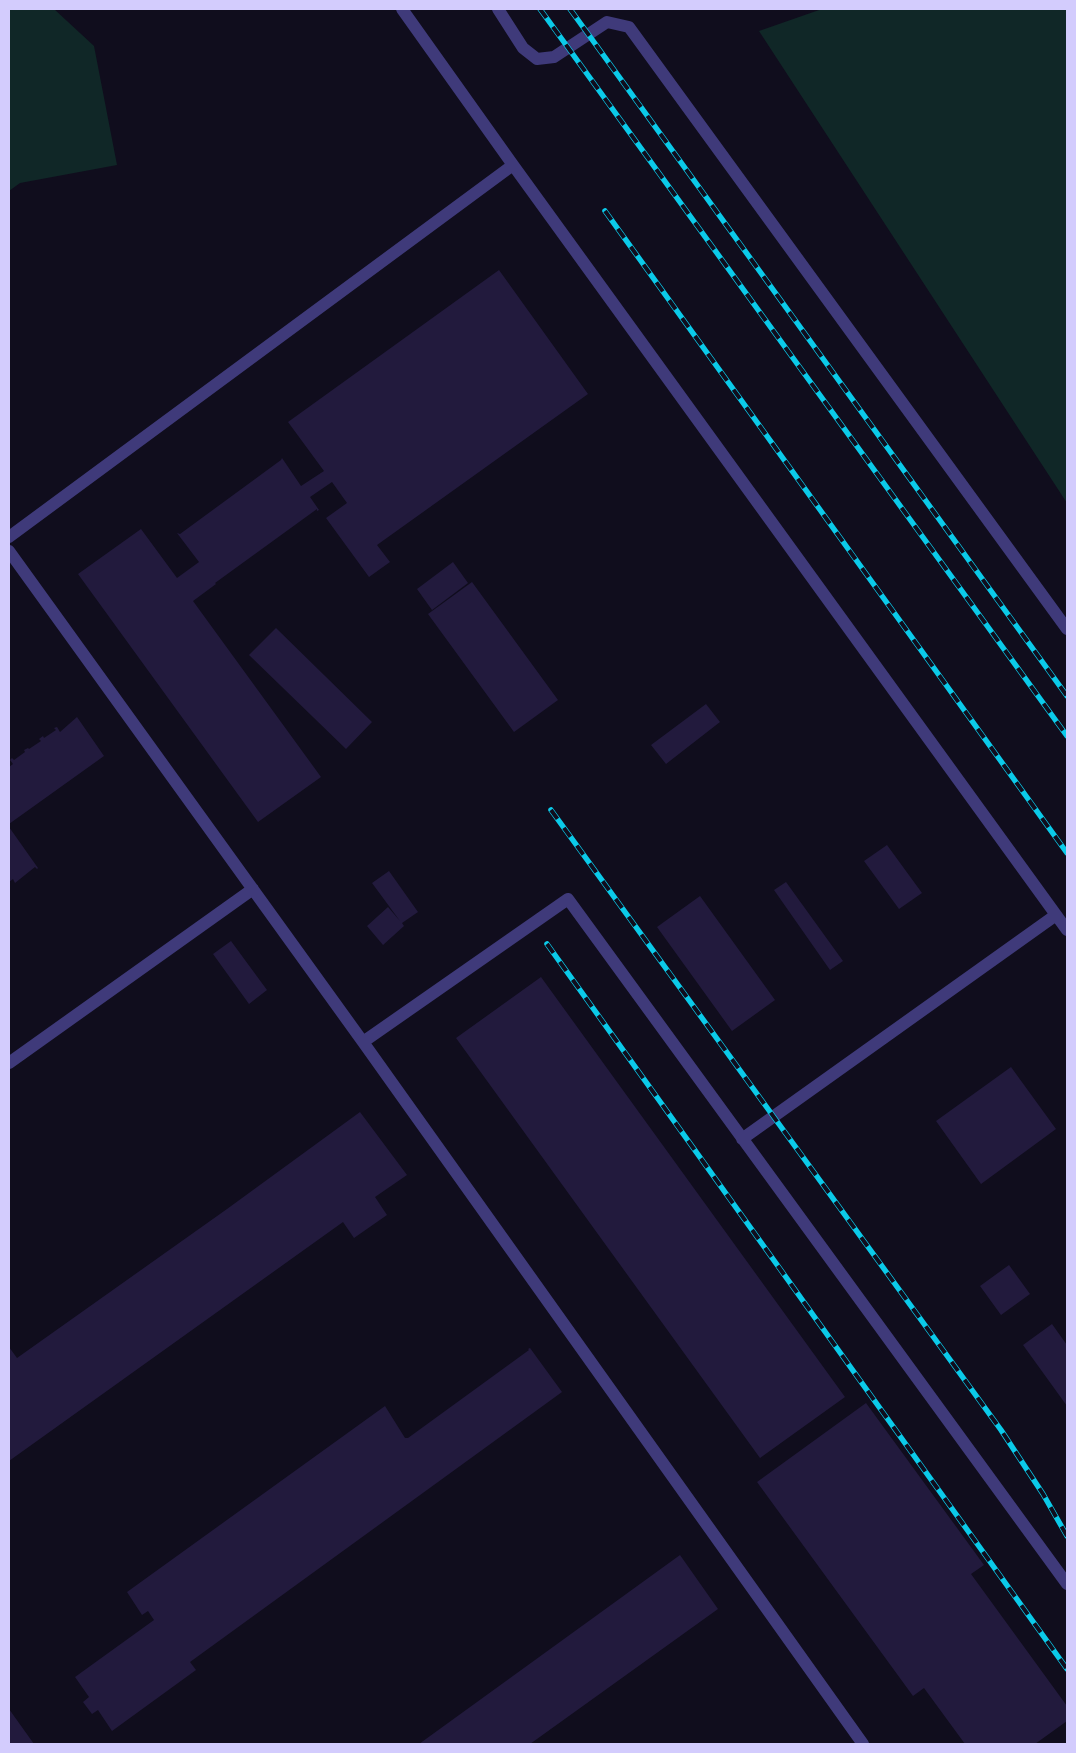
<!DOCTYPE html>
<style>
body{margin:0}
#map{position:relative;width:1076px;height:1753px;overflow:hidden;background:#100d1d;font-family:"Titillium Web",sans-serif}
canvas{display:block}
.frame{position:absolute;inset:0;border:10px solid #d3ccfd;pointer-events:none}
</style>
<div id="map">
<canvas width="1076" height="1753"></canvas>
<div class="frame"></div>
</div>
<script>
const c = document.querySelector('canvas').getContext('2d');
c.lineJoin = 'round';
function fillPath(path, color) { c.fillStyle = color; c.fill(path, 'evenodd'); }
function stroke(path, color, width, dash) { c.strokeStyle = color; c.lineWidth = width; c.lineCap = dash ? 'butt' : 'round'; c.setLineDash(dash || []); c.stroke(path); }
const green = new Path2D(`
 M9 9H54L94 46 117 165 20 183 9 191Z
 M822 9H1067V503L759 31Z`);
const building = new Path2D(`
 M499 270 588 394 377 545 390 562 369 577 326 518 347 503 332 482 310 497 319 510 317 511V509L215 583 216 584 193 601 321 777 258 822 78 574 141 529 177 578 199 562 177 533 180 534 281 460 282 458 301 486 324 471 288 422Z
 M453 562 468 583 432 610 417 589Z
 M472 582 558 700 514 732 428 614Z
 M276 628 372 722 346 749 249 655Z
 M706 704 720 722 666 764 651 745Z
 M77 717 104 756 9 824V767L13 764 10 760 12 758 14 760 25 752 24 750 28 748 29 749 41 741 39 739 43 736 44 738 56 730 54 728 57 727 60 732Z
 M9 827 38 868 37 869 35 867 15 883 13 879 9 882Z
 M887 845 922 893 899 909 864 861Z
 M389 871 418 912 402 923 404 926 383 945 367 926 388 907 400 921 372 883Z
 M786 882 843 961 830 970 774 890Z
 M700 896 775 1000 732 1031 657 927Z
 M231 941 267 990 249 1004 213 954Z
 M541 977 845 1397 760 1458 456 1038Z
 M1011 1067 1056 1129 981 1184 936 1121Z
 M360 1112 407 1175 375 1197 387 1215 354 1238 343 1222 9 1461V1347L17 1358 227 1209Z
 M1009 1265 1030 1294 1001 1315 980 1286Z
 M1052 1324 1067 1345V1406L1023 1345Z
 M530 1348 562 1392 190 1662 196 1670 112 1731 98 1710 92 1714 83 1702 89 1697 75 1677 154 1620 148 1611 142 1615 127 1592 385 1406 405 1438H408L529 1350 528 1349Z
 M866 1403 984 1565 971 1574 1067 1706V1721L1035 1744H965L924 1688 913 1696 757 1482Z
 M680 1555 718 1609 530 1744H419Z
 M9 1709 34 1744H9Z`);
const service = new Path2D(`
 M402 9 513 165 1067 930
 M498 9 523 48 537 59 554 57 607 22 629 27 1067 629
 M9 537 513 165
 M9 551 363 1042 863 1744
 M363 1042 568 899 1067 1584
 M9 1063 253 889
 M742 1139 1056 915`);
const rail = new Path2D(`
 M540 9 1067 736
 M570 9 1067 696
 M605 211 1067 853
 M551 810 1001 1430 1043 1494 1067 1536
 M547 944 1067 1669`);
fillPath(green, '#102727');
fillPath(building, '#221a3d');
stroke(service, '#3f3a7a', 12);
stroke(rail, '#0bcae9', 5.5);
stroke(rail, '#100d1d', 4, [11]);
</script>
